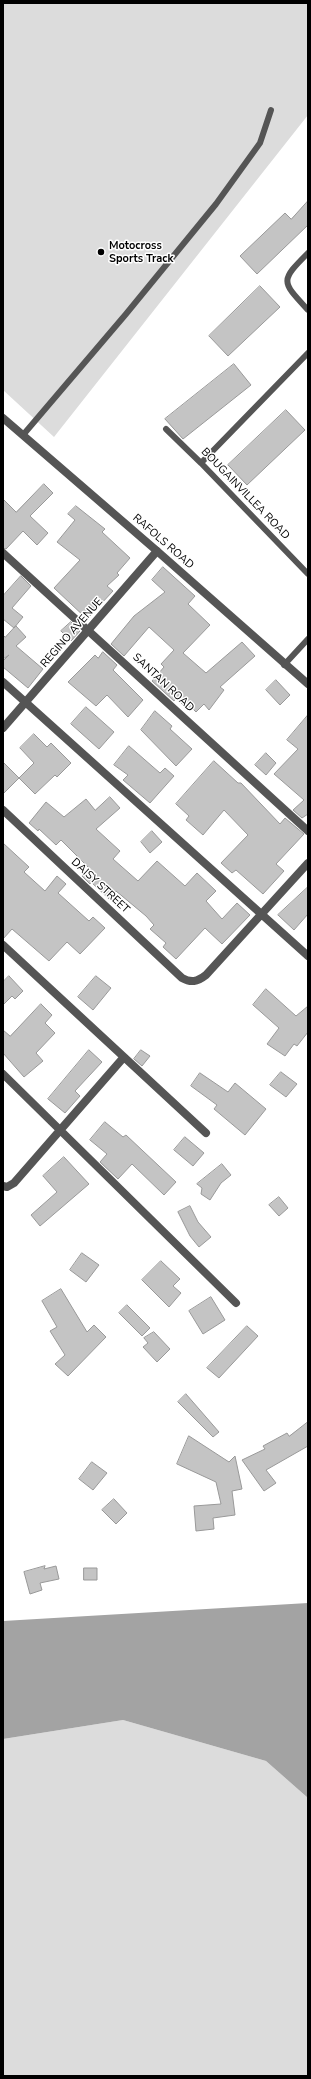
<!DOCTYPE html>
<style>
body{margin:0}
#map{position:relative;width:311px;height:2079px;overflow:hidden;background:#fff;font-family:"Nunito Sans",sans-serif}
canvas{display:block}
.frame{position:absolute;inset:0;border:4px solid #000;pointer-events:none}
</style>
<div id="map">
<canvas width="311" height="2079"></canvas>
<div class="frame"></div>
</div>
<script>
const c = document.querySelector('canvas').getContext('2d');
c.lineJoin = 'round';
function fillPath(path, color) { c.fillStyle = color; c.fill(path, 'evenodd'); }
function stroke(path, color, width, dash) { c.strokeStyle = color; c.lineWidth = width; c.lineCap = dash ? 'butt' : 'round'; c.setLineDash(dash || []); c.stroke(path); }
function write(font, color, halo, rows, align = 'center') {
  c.font = font + ' "Nunito Sans",sans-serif'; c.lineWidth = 3; c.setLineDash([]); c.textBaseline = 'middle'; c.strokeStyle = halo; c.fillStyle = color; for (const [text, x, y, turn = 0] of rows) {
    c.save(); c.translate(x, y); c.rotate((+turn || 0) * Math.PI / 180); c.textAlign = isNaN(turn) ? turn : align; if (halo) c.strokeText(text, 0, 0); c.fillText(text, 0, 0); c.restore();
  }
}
const green = new Path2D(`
 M3 3H308V115L54 437 3 390Z
 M123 1720 266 1761 308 1798V2076H3V1739Z`);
const water = new Path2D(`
 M308 1603V1798L266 1761 123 1720 3 1739V1621Z`);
const building = new Path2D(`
 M308 201V225L257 274 240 256 285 213 291 219Z
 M260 286 280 307 228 356 209 336Z
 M234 364 251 385 183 439 165 419Z
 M286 410 305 430 247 485 228 465Z
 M44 484 53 493 30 516 48 533 37 545 23 531 6 549 3 548V499L16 512Z
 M76 506 105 529 102 532 130 558 117 573 119 575 107 586 113 591 87 619 54 588 80 560 57 542 75 520 68 514Z
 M163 567 195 596 188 604 210 625 183 653 206 673 242 642 255 656 220 687 224 690 209 710 204 704 196 712 192 708 189 711 176 698 174 701 152 681 164 667 161 664 174 650 149 627 124 656 111 644 134 616 165 592 152 580Z
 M21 576 31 586 12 608 23 617 14 628 3 619V596Z
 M71 622 80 631 71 641 61 631Z
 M16 626 26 637 16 646 43 669 28 688 3 667V661L9 655 3 659V635L5 637Z
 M103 652 117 665 113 670 143 700 128 717 107 695 96 706 68 682 95 655 98 658Z
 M276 680 290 695 280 705 266 690Z
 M86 707 114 732 99 749 71 724Z
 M155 711 172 726 170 729 192 749 176 766 141 730Z
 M308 715V814L302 818 293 810 304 800 274 774 298 749 287 740Z
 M34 734 47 747 51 743 71 763 57 777 55 775 35 794 19 778 34 763 20 748Z
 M129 746 160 773 165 768 174 776 150 803 123 780 128 775 114 765Z
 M266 753 276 763 266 775 255 765Z
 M214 761 238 783H241L280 824 285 818 304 834 276 864 284 871 263 894 236 870 232 873 221 863 248 835 224 810 203 835 186 820 189 816 176 804Z
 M3 762 19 778 3 794Z
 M110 797 120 808 96 829 120 851 113 859 138 881 157 861 185 886 197 873 216 891 206 901 222 919 237 903 250 915 222 944 205 928 176 959 163 947 166 943 150 929 154 925 146 916 116 891 109 899 91 882 90 884 82 876 89 868 61 840 56 845 39 829 38 831 29 823 46 802 64 817 86 799 95 810Z
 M152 831 162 842 150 853 141 842Z
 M3 843 29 867 24 872 45 891 57 876 66 884 58 893 89 921 93 917 105 928 80 954 67 942 49 961 12 929 3 939Z
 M308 887V914L294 930 278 915Z
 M9 976 23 991 15 999 12 996 3 1005V982Z
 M96 976 111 988 93 1010 78 997Z
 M266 989 296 1016 308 1006V1032L297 1046 294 1044 285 1056 267 1044 279 1028 253 1005Z
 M41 1004 52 1015 45 1023 55 1033 36 1053 43 1061 24 1077 3 1053V1030L10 1036Z
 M89 1050 102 1062 75 1091 80 1096 65 1113 48 1099Z
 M141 1050 150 1056 142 1066 134 1059Z
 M281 1072 297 1084 286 1097 270 1085Z
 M200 1073 228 1092 235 1083 266 1109 245 1135 214 1109 217 1105 191 1086Z
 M105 1122 123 1137 126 1135 176 1182 164 1195 132 1164 118 1179 100 1162 107 1154 90 1140Z
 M185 1137 204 1153 193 1166 174 1150Z
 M64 1157 89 1184 40 1226 31 1215 57 1192 43 1176Z
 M222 1164 231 1175 221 1183 210 1200 201 1194 202 1188 197 1184Z
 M279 1197 288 1208 279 1216 269 1205Z
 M190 1206 198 1222 211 1237 199 1247 190 1236 178 1212Z
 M82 1253 99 1265 86 1282 70 1270Z
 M161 1261 180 1279 173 1286 181 1293 169 1307 142 1280Z
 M61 1289 87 1332 94 1325 106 1337 68 1376 55 1364 65 1355 50 1331 57 1327 42 1301Z
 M211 1297 225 1320 203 1334 189 1311Z
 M127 1305 150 1328 142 1336 119 1313Z
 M247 1326 258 1336 219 1378 207 1368Z
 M154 1332 170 1349 157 1362 143 1347 148 1343 144 1338Z
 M186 1394 219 1432 213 1437 178 1402Z
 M308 1422V1446L266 1470 276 1483 264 1491 242 1460 265 1449 263 1446 287 1433 289 1436Z
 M189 1436 229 1462 235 1456 242 1489 232 1491 235 1515 213 1518 214 1529 196 1531 194 1506 221 1504 216 1482 177 1464Z
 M92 1462 107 1473 93 1490 79 1479Z
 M114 1499 127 1513 116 1524 102 1510Z
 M45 1566 44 1569 56 1566 59 1579 40 1583 42 1590 30 1594 24 1572Z
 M84 1568H97V1580H84Z`);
const service = new Path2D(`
 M308 253C280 281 281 281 308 310
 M166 429 201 463 308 574
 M23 435 126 314 216 204 260 143 271 110
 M201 463 308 353
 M284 665 308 639`);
const minor = new Path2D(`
 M157 551 308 684
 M3 553 308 831
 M3 682 308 956
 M3 810 182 978C191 983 197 982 206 975L308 863
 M3 945 206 1133
 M3 1074 236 1303
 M3 1186 7 1187 14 1183 124 1057`);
const tertiary = new Path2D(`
 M3 418 157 551 3 728`);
const markers = [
 [101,252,4,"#000"]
];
const poiNames = [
 ["Motocross",109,246],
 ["Sports Track",109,259]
];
const streetNames = [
 ["BOUGAINVILLEA ROAD",245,494,46],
 ["RAFOLS ROAD",163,542,41],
 ["REGINO AVENUE",72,633,-49],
 ["SANTAN ROAD",163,683,43],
 ["DAISY STREET",100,886,43]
];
fillPath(green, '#dcdcdc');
fillPath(water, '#a3a3a3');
fillPath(building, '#c4c4c4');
stroke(building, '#999', 1);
stroke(service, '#555', 6);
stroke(minor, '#555', 8);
stroke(tertiary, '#555', 8);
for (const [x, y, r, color] of markers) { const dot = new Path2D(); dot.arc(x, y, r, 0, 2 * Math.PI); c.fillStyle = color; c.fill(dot); stroke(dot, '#fff', 1.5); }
write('bold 11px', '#000', '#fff', poiNames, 'left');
write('11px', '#000', '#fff', streetNames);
</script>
